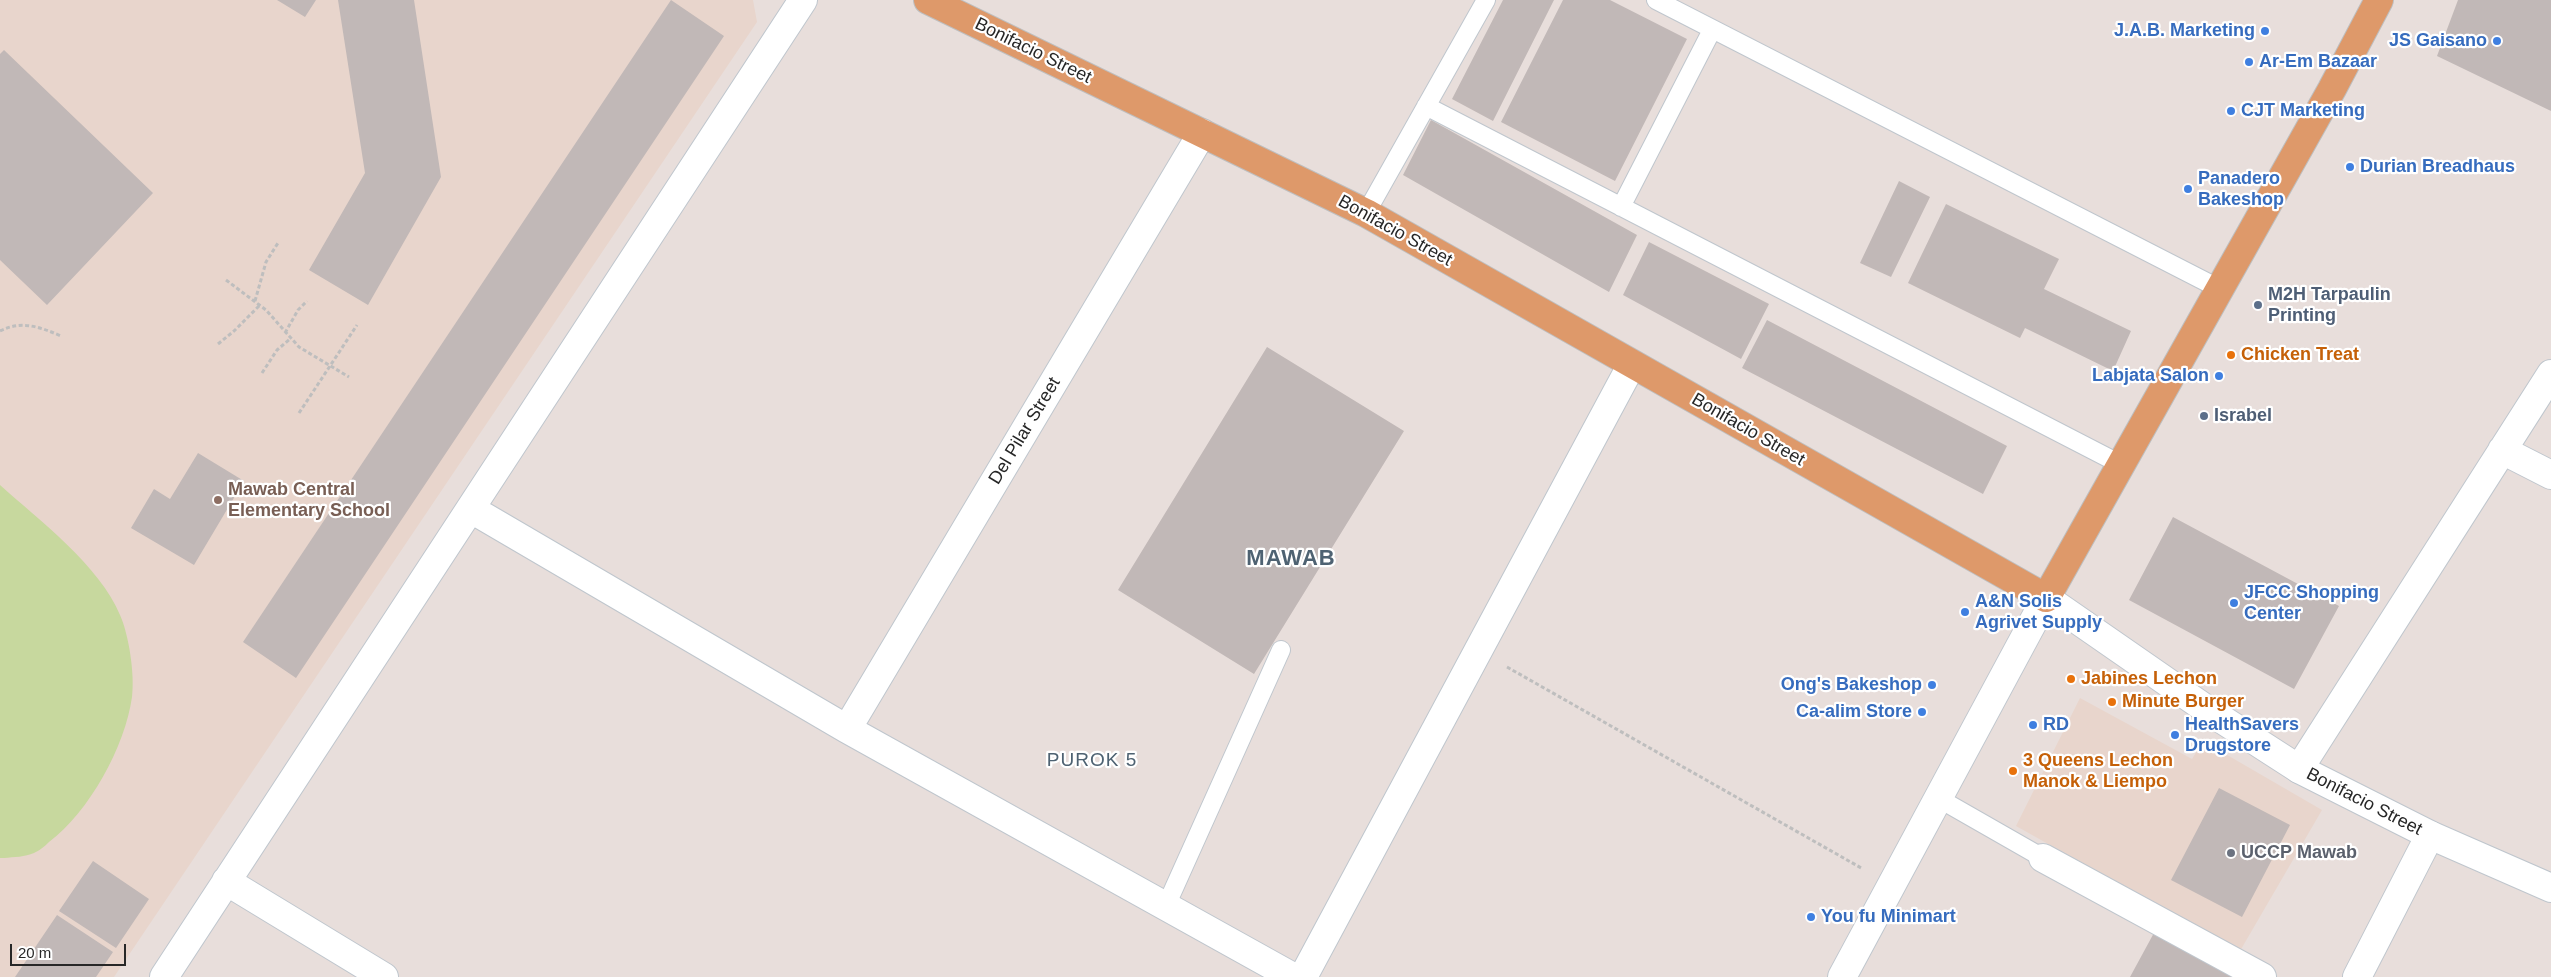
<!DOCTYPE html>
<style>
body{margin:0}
#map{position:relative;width:2551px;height:977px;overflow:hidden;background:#e8dedb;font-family:Helvetica,sans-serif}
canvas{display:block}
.scale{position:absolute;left:10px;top:944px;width:116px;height:22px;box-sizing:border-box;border:2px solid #272727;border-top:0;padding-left:6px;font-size:15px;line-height:18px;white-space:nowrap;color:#272727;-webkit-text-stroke:4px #fff;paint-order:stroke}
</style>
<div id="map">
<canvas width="2551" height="977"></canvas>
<div class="scale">20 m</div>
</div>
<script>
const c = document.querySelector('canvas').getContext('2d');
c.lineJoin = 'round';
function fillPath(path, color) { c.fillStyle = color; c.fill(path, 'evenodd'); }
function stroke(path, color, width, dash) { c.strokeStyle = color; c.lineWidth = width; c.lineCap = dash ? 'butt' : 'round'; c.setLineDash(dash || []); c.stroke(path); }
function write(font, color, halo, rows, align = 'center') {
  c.font = font + ' Helvetica,sans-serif'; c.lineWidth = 4.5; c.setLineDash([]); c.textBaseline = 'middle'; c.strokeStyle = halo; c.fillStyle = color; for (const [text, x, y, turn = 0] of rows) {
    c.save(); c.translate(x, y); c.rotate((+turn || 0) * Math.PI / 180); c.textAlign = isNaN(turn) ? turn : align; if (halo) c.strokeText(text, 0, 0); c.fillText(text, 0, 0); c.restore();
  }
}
const education = new Path2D(`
 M0 0H753L757 22 114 977H0Z
 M2080 698 2192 759 2203 741 2322 810 2240 951 2016 826Z`);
const green = new Path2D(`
 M0 485C39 520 100 566 120 615 129 635 135 675 132 697 125 747 89 812 49 842 45 846 39 851 34 853 25 857 14 857 4 858H0Z`);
const building = new Path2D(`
 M277 0H316L305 17Z
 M338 0H414L441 177 368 305 309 270 365 173Z
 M671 0 724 36 296 678 243 642Z
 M1503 0H1554L1493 121 1452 99Z
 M1563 0H1610L1687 39 1615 181 1501 122Z
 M2458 0H2551V111L2437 56Z
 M4 50 153 193 47 305 0 260V54Z
 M1431 120 1637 235 1609 292 1403 175Z
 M1899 181 1930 197 1891 277 1860 263Z
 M1946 204 2059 259 2044 289 2131 331 2113 371 2025 328 2020 338 1908 283Z
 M1649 242 1769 304 1741 359 1623 295Z
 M1767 320 2007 446 1983 494 1742 368Z
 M1267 347 1404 431 1254 674 1118 590Z
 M198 453 244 481 194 565 131 528 154 489 170 499Z
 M2173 517 2339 606 2294 689 2129 600Z
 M2219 788 2290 825 2242 917 2171 880Z
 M93 861 149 899 116 948 59 911Z
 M57 915 113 952 96 977H15Z
 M2155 931 2241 977H2130Z`);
const path = new Path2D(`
 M226 280 266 310 299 347 349 377
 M255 301 266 262 278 243
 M0 331C22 320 40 327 61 336
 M285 333 298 310 307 301
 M218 344 234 331 260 305
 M262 373 277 350 290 339
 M299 413 357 325
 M1507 667 1863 869`);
const service = new Path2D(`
 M1656 0 2218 288
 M1426 106 2120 464
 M1621 207 1712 30
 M1366 213 1486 0
 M1938 798 2043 858
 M1166 906 1281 650`);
const minor = new Path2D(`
 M2502 450 2551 475
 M471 509 847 729 1293 977
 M847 729 1202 133
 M2299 769 2551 374
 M2043 858 2262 977
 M226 881 384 977
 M164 977 803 0
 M1303 977 1632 364
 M2357 977 2430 835`);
const tertiary = new Path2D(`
 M2046 598 2209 711 2299 769 2430 835 2551 888`);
const secondary = new Path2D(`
 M1842 977 2046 598`);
const primary = new Path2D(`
 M928 0 1366 213 2046 598 2332 89 2379 0`);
const markers = [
 [2265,31,5,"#3f7fe0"],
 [2497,41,5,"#3f7fe0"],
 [2249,62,5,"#3f7fe0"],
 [2231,111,5,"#3f7fe0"],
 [2350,167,5,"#3f7fe0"],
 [2188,189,5,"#3f7fe0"],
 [2258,305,5,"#5c6f8a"],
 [2231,355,5,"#e8710a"],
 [2219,376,5,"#3f7fe0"],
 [2204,416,5,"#5c6f8a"],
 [218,500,5,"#8d6e63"],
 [2234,603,5,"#3f7fe0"],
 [1965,612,5,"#3f7fe0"],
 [2071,679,5,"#e8710a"],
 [1932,685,5,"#3f7fe0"],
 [2112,702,5,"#e8710a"],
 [1922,712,5,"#3f7fe0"],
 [2033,725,5,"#3f7fe0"],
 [2175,735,5,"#3f7fe0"],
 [2013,771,5,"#e8710a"],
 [2231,853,5,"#6b7280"],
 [1811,917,5,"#3f7fe0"]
];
const shopNames = [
 ["J.A.B. Marketing",2255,31,"right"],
 ["JS Gaisano",2487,41,"right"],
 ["Ar-Em Bazaar",2259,62],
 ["CJT Marketing",2241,111],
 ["Durian Breadhaus",2360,167],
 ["Panadero",2198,179],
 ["Bakeshop",2198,200],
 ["Labjata Salon",2209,376,"right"],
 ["JFCC Shopping",2244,593],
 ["Center",2244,614],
 ["A&N Solis",1975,602],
 ["Agrivet Supply",1975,623],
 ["Ong's Bakeshop",1922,685,"right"],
 ["Ca-alim Store",1912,712,"right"],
 ["RD",2043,725],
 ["HealthSavers",2185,725],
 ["Drugstore",2185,746],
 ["You fu Minimart",1821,917]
];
const streetNames = [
 ["Bonifacio Street",1033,51,26],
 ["Bonifacio Street",1395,231,29],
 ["Bonifacio Street",1748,430,30],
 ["Del Pilar Street",1025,431,-59],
 ["Bonifacio Street",2364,802,27]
];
const serviceNames = [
 ["M2H Tarpaulin",2268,295],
 ["Printing",2268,316],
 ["Israbel",2214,416]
];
const foodNames = [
 ["Chicken Treat",2241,355],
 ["Jabines Lechon",2081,679],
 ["Minute Burger",2122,702],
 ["3 Queens Lechon",2023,761],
 ["Manok & Liempo",2023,782]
];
const educationNames = [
 ["Mawab Central",228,490],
 ["Elementary School",228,511]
];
const worshipNames = [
 ["UCCP Mawab",2241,853]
];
const neighbourhoodNames = [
 ["PUROK 5",1092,761]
];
const districtNames = [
 ["MAWAB",1291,559]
];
fillPath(education, '#e8d5cc');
fillPath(green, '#c7d89e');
fillPath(building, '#c1b8b7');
stroke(service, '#bfc6cd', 20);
stroke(minor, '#bfc6cd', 30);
stroke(tertiary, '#bfc6cd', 30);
stroke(secondary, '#bfc6cd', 30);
stroke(primary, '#bebebe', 30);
stroke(path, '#bebebe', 3, [4, 2.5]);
stroke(service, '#fff', 18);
stroke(minor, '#fff', 28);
stroke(tertiary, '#fff', 28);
stroke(secondary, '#fff', 28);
stroke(primary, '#de996a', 28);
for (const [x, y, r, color] of markers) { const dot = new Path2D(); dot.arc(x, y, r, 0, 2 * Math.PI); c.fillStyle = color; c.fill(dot); stroke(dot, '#fff', 2); }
write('bold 18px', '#366cbe', '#fff', shopNames, 'left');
write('18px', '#272727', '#fff', streetNames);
write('bold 18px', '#4e5e75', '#fff', serviceNames, 'left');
write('bold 18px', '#c56008', '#fff', foodNames, 'left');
write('bold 18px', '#785e54', '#fff', educationNames, 'left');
write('bold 18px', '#5b616d', '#fff', worshipNames, 'left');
c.letterSpacing = '1px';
write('19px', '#4e6272', '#fff', neighbourhoodNames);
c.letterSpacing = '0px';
c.letterSpacing = '1px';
write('bold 22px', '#4e6272', '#fff', districtNames);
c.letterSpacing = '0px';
</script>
